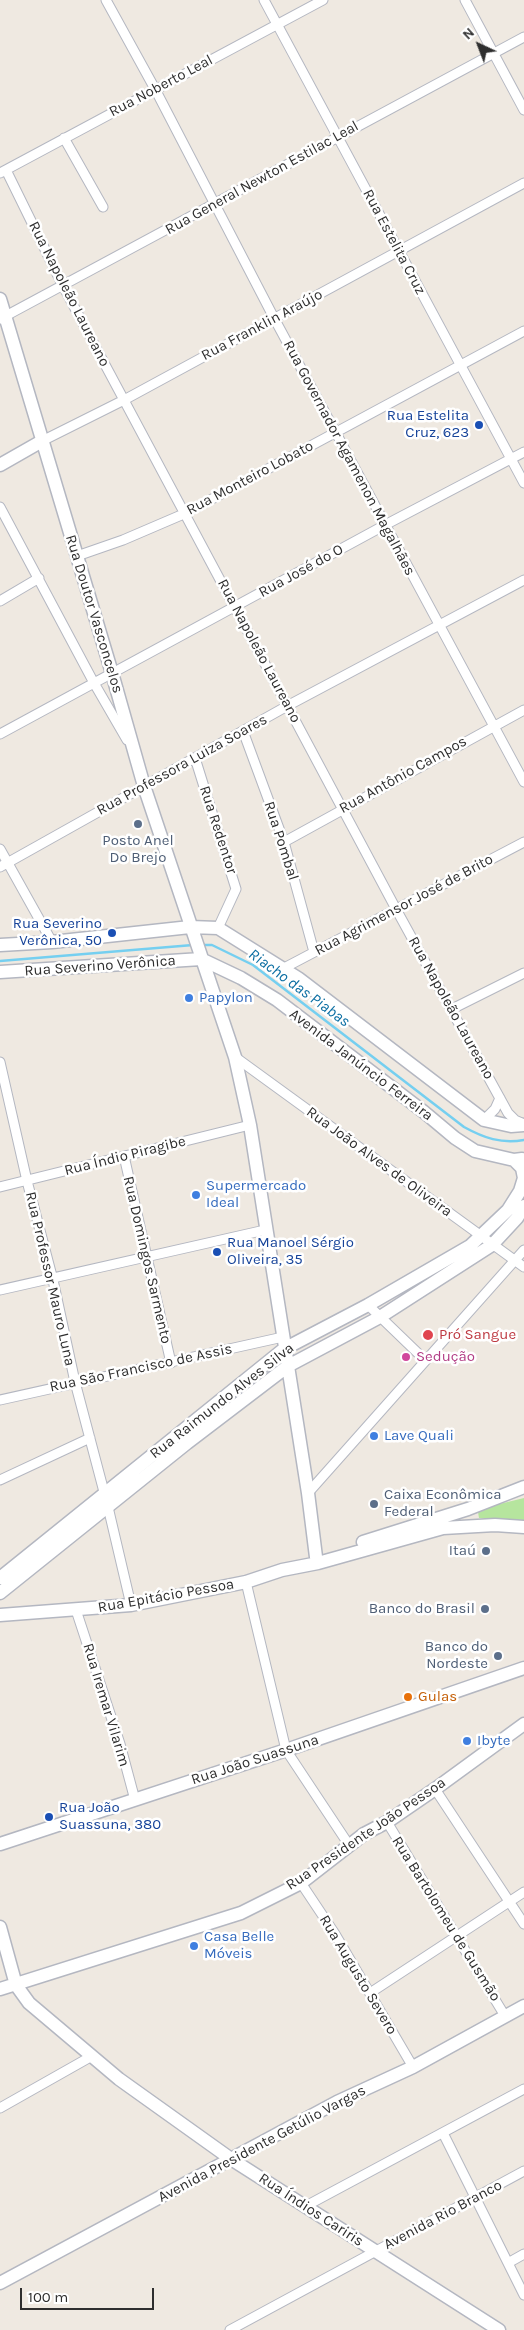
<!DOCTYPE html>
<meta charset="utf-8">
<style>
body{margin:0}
#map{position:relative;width:524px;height:2330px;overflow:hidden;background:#efe9e1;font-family:Karla,sans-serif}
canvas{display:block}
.north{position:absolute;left:454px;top:20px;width:50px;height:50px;-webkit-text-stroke:4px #fff;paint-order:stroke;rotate:317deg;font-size:14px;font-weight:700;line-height:20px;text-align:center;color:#2e2e2e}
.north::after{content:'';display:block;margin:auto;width:18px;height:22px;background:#2e2e2e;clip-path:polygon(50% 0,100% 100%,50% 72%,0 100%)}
.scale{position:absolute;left:20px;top:2288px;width:134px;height:22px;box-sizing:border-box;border:2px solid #2e2e2e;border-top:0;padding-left:6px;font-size:15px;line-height:18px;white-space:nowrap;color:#2e2e2e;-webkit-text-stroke:4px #fff;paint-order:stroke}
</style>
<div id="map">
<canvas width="524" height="2330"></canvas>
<div class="north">N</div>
<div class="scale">100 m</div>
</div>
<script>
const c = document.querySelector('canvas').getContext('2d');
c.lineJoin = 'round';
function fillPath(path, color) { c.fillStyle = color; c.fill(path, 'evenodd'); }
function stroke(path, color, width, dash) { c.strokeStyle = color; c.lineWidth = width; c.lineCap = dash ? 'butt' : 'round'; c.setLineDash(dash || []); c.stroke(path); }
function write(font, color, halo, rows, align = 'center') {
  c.font = font + ' Karla,sans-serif'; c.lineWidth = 5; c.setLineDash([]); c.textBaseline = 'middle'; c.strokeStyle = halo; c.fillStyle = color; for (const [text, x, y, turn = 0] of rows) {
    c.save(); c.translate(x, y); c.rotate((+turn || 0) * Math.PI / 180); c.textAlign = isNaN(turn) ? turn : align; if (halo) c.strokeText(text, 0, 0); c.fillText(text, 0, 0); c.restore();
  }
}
const green = new Path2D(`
 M524 1498V1524L479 1518 478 1512 483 1508Z`);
const stream = new Path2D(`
 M201 945H212L253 965 464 1127C484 1138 501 1144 524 1140
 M0 961 193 945`);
const street = new Path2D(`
 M106 0 155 89 274 318 524 782
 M264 0 524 483
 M465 0 524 110
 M64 138 103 207
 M6 170 63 286 396 909 508 1113 515 1120 524 1124
 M0 173 323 0
 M0 319 524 37
 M42 441 124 400 524 183
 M0 507 94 683 127 740
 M77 556 123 540 186 513 524 331
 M0 601 39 578
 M243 731 284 842 314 952
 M0 734 385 525 524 452
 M195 758 236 889 218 928
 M284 842 524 710
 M0 849 52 942
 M0 867 289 705 524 580
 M284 968 524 842
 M452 1009 524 973
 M235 1057 524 1267
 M0 1062 27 1181 53 1280 75 1382 108 1507 131 1605
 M484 1120 495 1109 500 1098
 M124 1156 171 1363
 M0 1187 250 1125
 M0 1290 265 1230
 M368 1305 425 1360
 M0 1400 283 1337
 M0 1480 90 1438
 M308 1493 524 1250
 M246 1582 286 1750 349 1845
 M76 1610 120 1744 135 1800
 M435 1789 524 1924
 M387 1822 505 2016
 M301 1883 335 1934 413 2067
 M370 1993 524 1892
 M0 2108 92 2056
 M443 2133 524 2295
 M304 2207 524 2089
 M508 2263 524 2254
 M230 2330 524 2171`);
const secondary = new Path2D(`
 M0 299 112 673 144 786 235 1057 250 1125 308 1493 316 1557
 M0 465 42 441
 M0 945 52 942 190 927 218 928 298 978 484 1120 511 1126 524 1125
 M0 972 201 959 241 978 277 1000 424 1112 455 1138 475 1151 514 1160 522 1159
 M363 1542 468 1509 524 1487
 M0 1578 284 1349 368 1305 470 1246 508 1210 520 1191 524 1178 522 1168 514 1160
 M0 1593 187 1443 288 1366 380 1317 492 1245 517 1218 524 1206
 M0 1615 131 1605 246 1582 282 1570 318 1563 443 1528 495 1525 524 1527
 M0 1844 286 1750 524 1668
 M0 1927 16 1985 29 2003 119 2079 231 2159 499 2330
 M0 1989 241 1913 301 1883 364 1834 387 1822 435 1789 524 1724
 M0 2283 337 2102 413 2067 524 2006`);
const markers = [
 [479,425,5,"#1a4fb4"],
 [138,824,5,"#5c6f8a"],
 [112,933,5,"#1a4fb4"],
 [189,998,5,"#3f7fe0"],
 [196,1195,5,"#3f7fe0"],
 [217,1252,5,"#1a4fb4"],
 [428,1335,6,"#e0444e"],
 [406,1357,5,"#d1479c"],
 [374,1436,5,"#3f7fe0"],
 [374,1504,5,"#5c6f8a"],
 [486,1551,5,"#5c6f8a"],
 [485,1609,5,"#5c6f8a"],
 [498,1656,5,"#5c6f8a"],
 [408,1697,5,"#e8710a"],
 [467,1741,5,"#3f7fe0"],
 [49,1817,5,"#1a4fb4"],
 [194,1946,5,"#3f7fe0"]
];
const streetNames = [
 ["Rua Noberto Leal",161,86,-28],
 ["Rua General Newton Estilac Leal",262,178,-29],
 ["Rua Estelita Cruz",394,242,62],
 ["Rua Napoleão Laureano",69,294,63],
 ["Rua Franklin Araújo",262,325,-28],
 ["Rua Governador Agamenon Magalhães",349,458,62],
 ["Rua Monteiro Lobato",250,478,-28],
 ["Rua José do O",301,571,-29],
 ["Rua Doutor Vasconcelos",94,614,73],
 ["Rua Napoleão Laureano",259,651,62],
 ["Rua Professora Luiza Soares",182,765,-29],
 ["Rua Antônio Campos",403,775,-29],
 ["Rua Redentor",218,830,72],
 ["Rua Pombal",281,841,72],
 ["Rua Agrimensor José de Brito",404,905,-28],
 ["Rua Severino Verônica",100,966,-4],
 ["Rua Napoleão Laureano",451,1008,61],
 ["Avenida Janúncio Ferreira",361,1065,37],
 ["Rua Índio Piragibe",125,1156,-14],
 ["Rua João Alves de Oliveira",379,1162,36],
 ["Rua Domingos Sarmento",147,1260,77],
 ["Rua Professor Mauro Luna",50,1279,77],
 ["Rua São Francisco de Assis",141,1368,-12],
 ["Rua Raimundo Alves Silva",222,1401,-38],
 ["Rua Epitácio Pessoa",166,1596,-10],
 ["Rua Iremar Vilarim",106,1705,73],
 ["Rua João Suassuna",255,1760,-18],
 ["Rua Presidente João Pessoa",366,1834,-34],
 ["Rua Bartolomeu de Gusmão",446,1919,58],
 ["Rua Augusto Severo",358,1975,59],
 ["Avenida Presidente Getúlio Vargas",262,2144,-28],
 ["Rua Índios Cariris",311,2210,33],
 ["Avenida Rio Branco",443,2215,-28]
];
const transitNames = [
 ["Rua Estelita",469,416],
 ["Cruz, 623",469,433],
 ["Rua Severino",102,924],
 ["Verônica, 50",102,941],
 ["Rua Manoel Sérgio",227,1243,"left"],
 ["Oliveira, 35",227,1260,"left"],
 ["Rua João",59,1808,"left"],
 ["Suassuna, 380",59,1825,"left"]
];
const serviceNames = [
 ["Posto Anel",138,841,"center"],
 ["Do Brejo",138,858,"center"],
 ["Caixa Econômica",384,1495,"left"],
 ["Federal",384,1512,"left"],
 ["Itaú",476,1551],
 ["Banco do Brasil",475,1609],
 ["Banco do",488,1647],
 ["Nordeste",488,1664]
];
const shopNames = [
 ["Papylon",199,998],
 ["Supermercado",206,1186],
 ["Ideal",206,1203],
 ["Lave Quali",384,1436],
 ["Ibyte",477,1741],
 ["Casa Belle",204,1937],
 ["Móveis",204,1954]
];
const healthNames = [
 ["Pró Sangue",439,1335]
];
const hotelNames = [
 ["Sedução",416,1357]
];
const foodNames = [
 ["Gulas",418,1697]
];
const waterNames = [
 ["Riacho das Piabas",299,988,36]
];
fillPath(green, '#b6e59e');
stroke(stream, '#75cff0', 2.5);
stroke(street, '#b4b7c1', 11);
stroke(secondary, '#b4b7c1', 15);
stroke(street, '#fff', 9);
stroke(secondary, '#fff', 12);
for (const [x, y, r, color] of markers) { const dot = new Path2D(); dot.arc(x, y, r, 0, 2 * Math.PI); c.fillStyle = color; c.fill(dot); stroke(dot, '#fff', 2); }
write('15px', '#2e2e2e', '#fff', streetNames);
write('15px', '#164399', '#fff', transitNames, 'right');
write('15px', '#4e5e75', '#fff', serviceNames, 'right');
write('15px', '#366cbe', '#fff', shopNames, 'left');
write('15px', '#be3a42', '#fff', healthNames, 'left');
write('15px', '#b23c85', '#fff', hotelNames, 'left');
write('15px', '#c56008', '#fff', foodNames, 'left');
write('italic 16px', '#0d6fa3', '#fff', waterNames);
</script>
